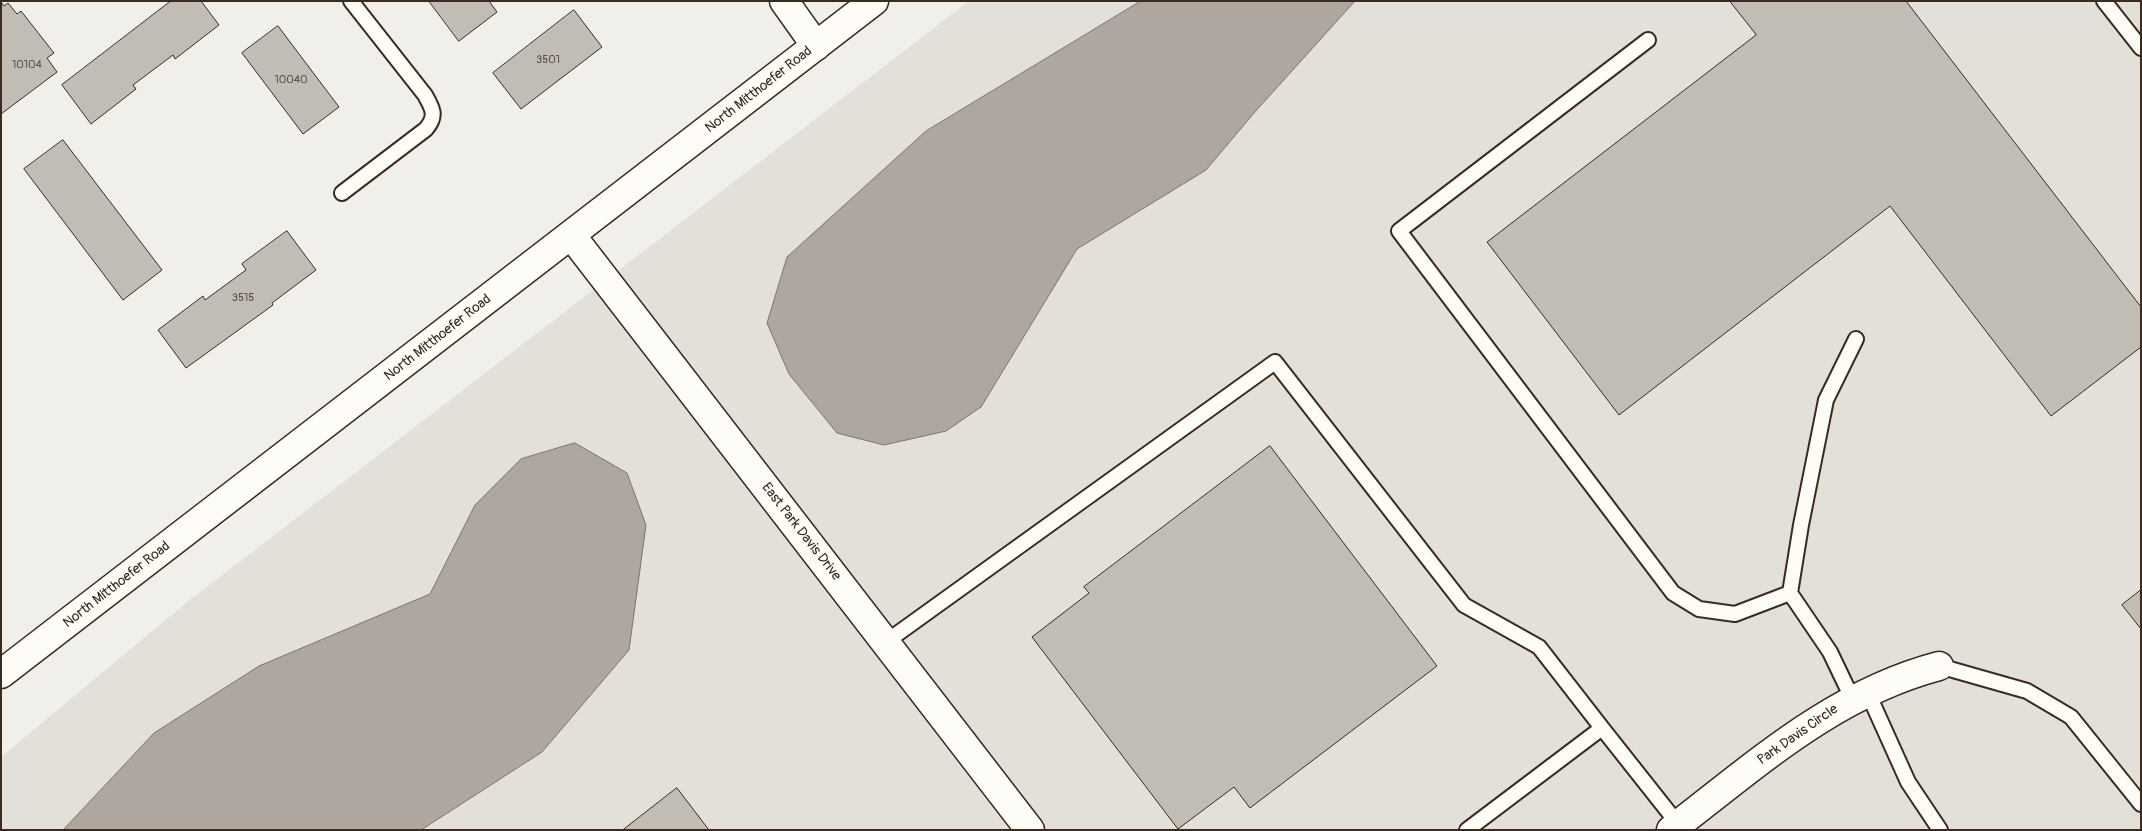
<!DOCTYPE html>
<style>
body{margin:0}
#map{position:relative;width:2142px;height:831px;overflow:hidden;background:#f1efea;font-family:Pangolin,sans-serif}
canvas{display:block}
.frame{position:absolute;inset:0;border:2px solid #3b2a1e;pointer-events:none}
</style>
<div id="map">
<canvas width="2142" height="831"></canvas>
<div class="frame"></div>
</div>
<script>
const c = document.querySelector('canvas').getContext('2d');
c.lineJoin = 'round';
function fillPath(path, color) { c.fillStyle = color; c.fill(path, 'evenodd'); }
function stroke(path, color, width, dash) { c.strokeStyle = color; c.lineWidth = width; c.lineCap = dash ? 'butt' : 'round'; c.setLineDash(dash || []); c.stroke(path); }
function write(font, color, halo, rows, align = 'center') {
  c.font = font + ' Pangolin,sans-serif'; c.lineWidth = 4.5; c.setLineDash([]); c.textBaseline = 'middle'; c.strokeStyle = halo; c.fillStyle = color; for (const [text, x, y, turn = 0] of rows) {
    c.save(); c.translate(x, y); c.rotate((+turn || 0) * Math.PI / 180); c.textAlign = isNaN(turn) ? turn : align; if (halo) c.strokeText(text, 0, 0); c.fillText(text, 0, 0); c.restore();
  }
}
const built = new Path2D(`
 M969 1H2141V830H1V757L186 603Z`);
const water = new Path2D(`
 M1141 1H1355L1254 113 1206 170 1077 249 981 407 946 431 884 445 837 433 789 374 767 323 787 257 926 131Z
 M575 443 627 473 646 525 629 650 542 752 421 830H63L154 733 259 666 430 594 475 505 521 459Z`);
const building = new Path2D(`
 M171 1H201L219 25 175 59 173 55 133 85 136 89 91 124 62 85Z
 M429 1H489L497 12 459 41Z
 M1730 1H1906L2141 307V347L2051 416 1890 206 1619 415 1487 242 1756 35Z
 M1 2 4 6 8 3 17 14 21 11 54 53 47 58 57 72 1 114Z
 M574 10 602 47 521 109 493 73Z
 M278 26 339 107 303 134 242 53Z
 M63 140 162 270 123 300 24 169Z
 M287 231 316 270 272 303 273 305 186 368 158 330 203 296 205 300 246 270 242 264Z
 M1270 446 1437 666 1250 808 1234 787 1178 829 1032 637 1089 593 1084 587Z
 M2141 590V629L2122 605Z
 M677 788 709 830H623Z`);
const lane = new Path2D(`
 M2104 1 2141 48
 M1648 40 1399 231 1673 593 1699 609 1735 614 1790 593 1830 652 1852 698
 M342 193 426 129C437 116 433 109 425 95L351 1
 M1790 593 1801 525 1826 400 1856 339
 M886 642 1275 362 1464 605 1539 647 1602 728
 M1939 666 2027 691 2071 717 2141 804
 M1867 691 1908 782 1940 830
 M1467 830 1602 728 1678 824`);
const street = new Path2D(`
 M784 1 816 46
 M571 235 1030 830
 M1671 830C1756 765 1833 694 1939 666`);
const secondary = new Path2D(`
 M1 674 874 1`);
const numberNames = [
 ["3501",548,60],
 ["10104",27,65],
 ["10040",291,80],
 ["3515",243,298]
];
const streetNames = [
 ["North Mitthoefer Road",759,90,-38],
 ["North Mitthoefer Road",438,338,-38],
 ["East Park Davis Drive",801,532,52],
 ["North Mitthoefer Road",117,585,-38],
 ["Park Davis Circle",1798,735,-35]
];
fillPath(built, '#e3e0da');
fillPath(water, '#aea69f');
stroke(water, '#80746b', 1);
fillPath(building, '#c1bcb4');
stroke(building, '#3b2a1e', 1);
stroke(lane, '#3b2a1e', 18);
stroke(street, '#3b2a1e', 31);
stroke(secondary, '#3b2a1e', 31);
stroke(lane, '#fdfcf7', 14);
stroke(street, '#fdfcf7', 28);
stroke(secondary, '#fdfcf7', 28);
write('11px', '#5c4e44', null, numberNames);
write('14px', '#3b2a1e', '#fdfcf7', streetNames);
</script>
